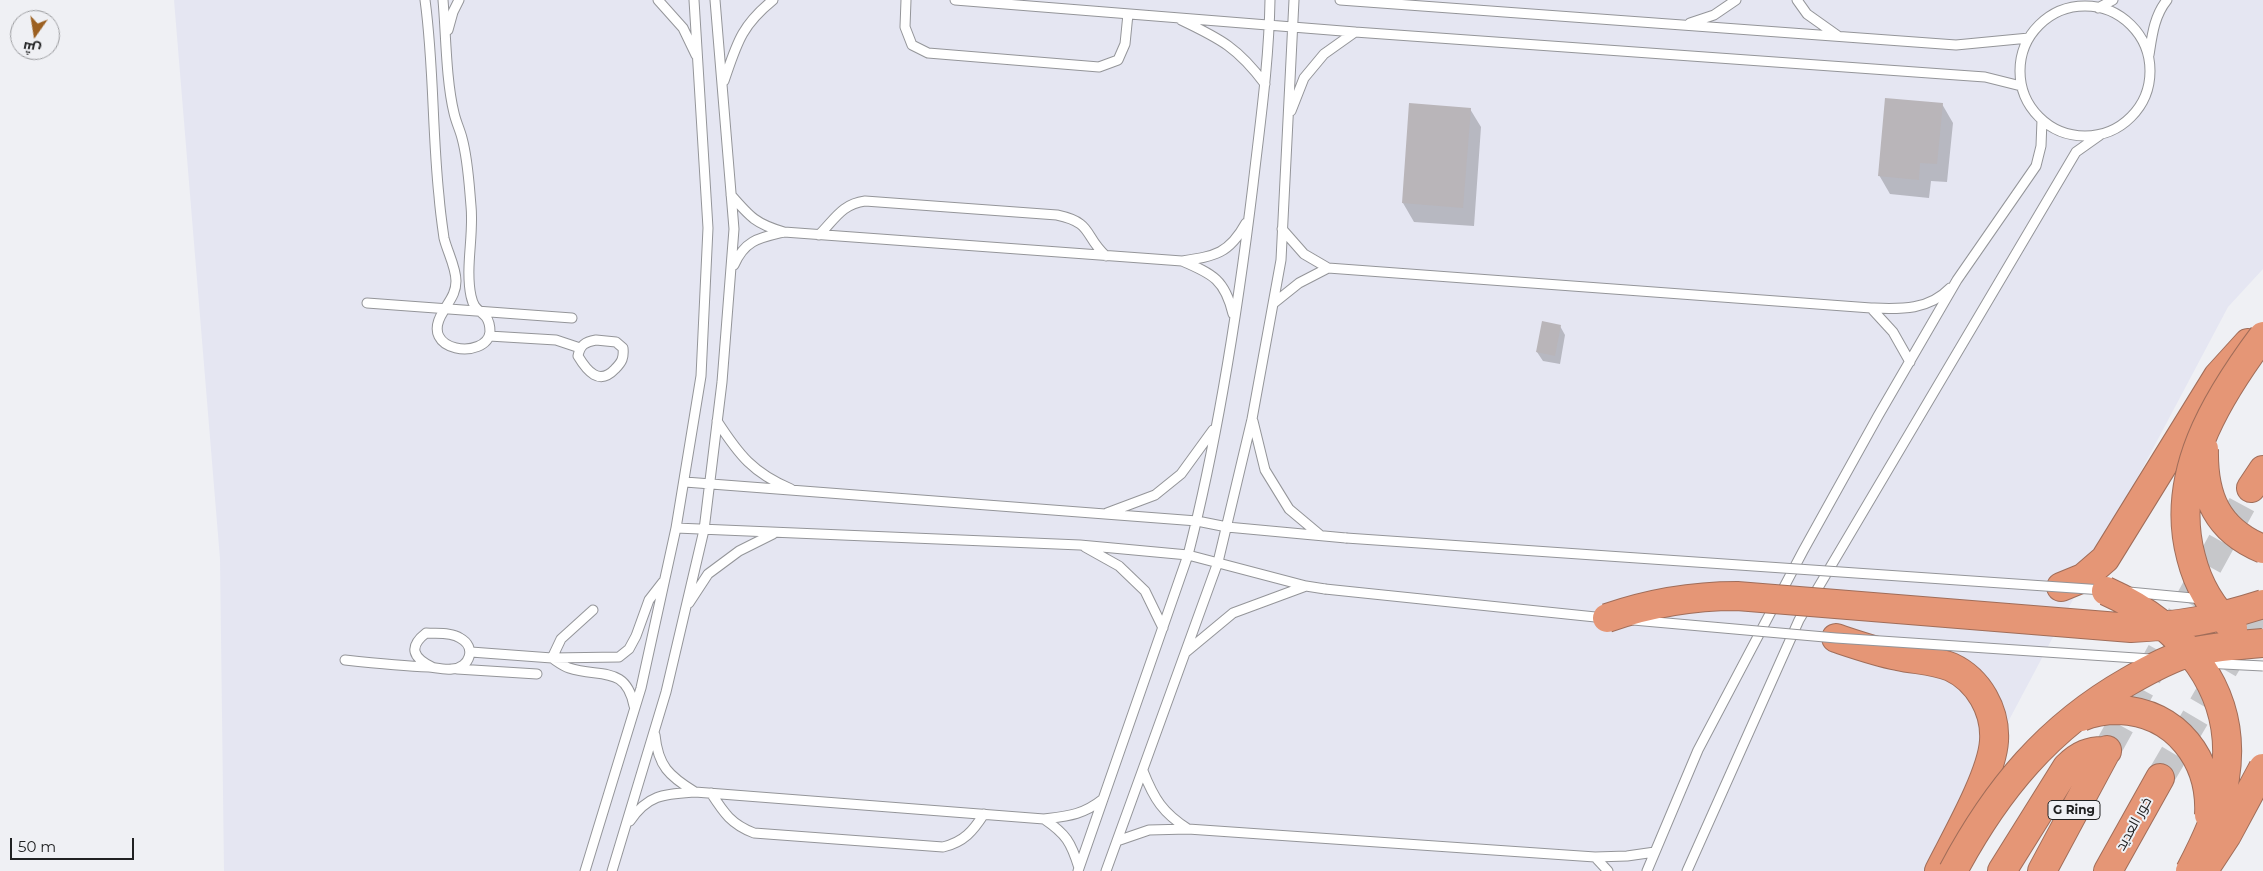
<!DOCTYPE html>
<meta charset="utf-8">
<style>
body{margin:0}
#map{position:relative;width:2263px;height:871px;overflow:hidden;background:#eff0f4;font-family:Montserrat,Cairo,sans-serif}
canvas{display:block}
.north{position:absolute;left:10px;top:10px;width:50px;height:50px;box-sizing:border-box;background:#eff0f4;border:1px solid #9c9da0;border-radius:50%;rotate:193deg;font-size:14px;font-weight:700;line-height:20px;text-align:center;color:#202122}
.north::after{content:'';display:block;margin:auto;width:18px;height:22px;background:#9c6021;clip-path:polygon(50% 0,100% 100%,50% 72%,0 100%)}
.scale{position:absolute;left:10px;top:838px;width:124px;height:22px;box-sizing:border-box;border:2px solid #202122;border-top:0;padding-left:6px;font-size:15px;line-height:18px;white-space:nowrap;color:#202122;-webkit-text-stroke:4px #eff0f4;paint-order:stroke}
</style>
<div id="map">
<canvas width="2263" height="871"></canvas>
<div class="north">ش</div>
<div class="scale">50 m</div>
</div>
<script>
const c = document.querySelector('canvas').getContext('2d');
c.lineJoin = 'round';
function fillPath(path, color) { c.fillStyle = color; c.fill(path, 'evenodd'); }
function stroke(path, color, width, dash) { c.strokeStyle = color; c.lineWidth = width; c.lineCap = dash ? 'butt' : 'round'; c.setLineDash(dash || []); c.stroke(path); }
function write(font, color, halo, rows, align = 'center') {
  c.font = font + ' Montserrat,Cairo,sans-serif'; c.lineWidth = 4; c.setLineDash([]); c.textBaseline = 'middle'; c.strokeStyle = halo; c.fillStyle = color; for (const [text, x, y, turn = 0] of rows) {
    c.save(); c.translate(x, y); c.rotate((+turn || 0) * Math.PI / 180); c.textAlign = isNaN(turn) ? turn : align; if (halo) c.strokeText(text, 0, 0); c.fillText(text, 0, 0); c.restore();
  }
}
const built = new Path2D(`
 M174 0H2263V269L2228 307 1929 871H224L220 559Z`);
const shadow = new Path2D(`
 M1942 104 1953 123 1947 182 1931 181 1929 198 1890 194 1879 175Z
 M1470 109 1481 127 1474 226 1414 222 1403 203Z
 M1560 326 1565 335 1560 364 1543 361 1537 352Z`);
const building = new Path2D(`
 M1885 98 1943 103 1937 164 1920 163 1919 180 1878 176Z
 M1409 103 1471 108 1463 208 1402 203Z
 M1542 321 1561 325 1555 356 1536 352Z`);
const highwayTunnel = new Path2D(`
 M2107 750 2251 488
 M2160 778 2263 602`);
const lane = new Path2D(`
 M425 0C434 65 432 131 439 196 440 210 442 224 444 238 447 251 456 267 456 281 456 294 449 301 443 312 417 353 487 360 490 332 490 327 489 321 486 317 479 309 474 310 471 296 465 267 474 235 471 206 469 183 468 160 462 138 460 130 456 122 454 113 446 80 446 35 443 0
 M658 0 683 28 696 55
 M906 0 905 27 912 45 928 53 1099 67 1118 60 1125 44 1128 14
 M955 0 1355 32 1985 77 2021 86
 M1340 0 1956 45 2029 38
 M1797 0 1807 14 1838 36
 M2020 71a65 65 0 1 1 130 0a65 65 0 1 1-130 0Z
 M2098 8 2113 0
 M1181 20C1221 39 1238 48 1265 84
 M1690 23 1714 15 1736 0
 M448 30 453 12 459 0
 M2149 55C2152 36 2154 16 2167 0
 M724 81C737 43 741 26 773 0
 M1291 111 1304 78 1324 54 1355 32
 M731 195C750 217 756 224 784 232L1182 261C1215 256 1229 254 1246 223
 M1282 229 1304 254 1328 268 1871 308C1899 309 1928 311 1950 288
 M819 235C835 219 842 204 865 201L1057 215C1094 223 1083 235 1106 256
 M1182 261C1213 274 1225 280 1233 314
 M734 265C745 240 759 238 784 232
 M367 303 572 318
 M1274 303 1299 283 1328 268
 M1871 308 1893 332 1910 362
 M489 336 556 340 580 348
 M596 340 616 342 623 348C624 358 622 362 615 369 599 386 587 371 578 356 580 345 585 342 596 340Z
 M717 421C739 455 753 473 791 489
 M1253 421 1265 470 1289 509 1320 535
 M685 482 1197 521 1227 527 1346 538
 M1107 513 1155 495 1181 474 1213 430
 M676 528 1080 545 1188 555 1306 586 1325 589
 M1085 547 1119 566 1145 591 1163 628
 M689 603 708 574 739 551 773 534
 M471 652 552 658 561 639 593 610
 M1186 652 1233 613 1306 586
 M345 660C373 663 401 666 429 667 437 668 445 670 452 669 470 668 477 647 460 638 451 632 437 634 426 633 408 647 413 658 432 667
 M457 669 537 674
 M634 706C626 665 600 678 569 668 563 666 558 662 552 658L619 657 629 649 636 636 649 600 663 582
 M655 735C658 766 669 776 695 792
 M1143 771C1154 799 1163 813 1188 829
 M711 793C724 813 731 824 754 833L943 847C964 842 973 831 984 814
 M1044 819C1066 834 1071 842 1079 868
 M630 821C648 794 665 794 695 792L1044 819C1068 816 1083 815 1103 799
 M1117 841 1149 830 1188 829 1595 857 1627 856 1655 852
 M1595 857 1608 871
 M585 871 641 688 676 528 701 376 708 228 694 0
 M612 871 666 692 704 530 722 382 734 229 715 0
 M1078 871 1188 555C1219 434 1238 309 1253 185 1260 124 1269 62 1270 0
 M1106 871 1218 562 1252 419 1281 260 1294 0
 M1647 871 1698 750 1803 551 1878 416 1957 280 2036 166 2041 146 2042 120
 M1687 871 1799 620 2076 152 2100 135`);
const highway = new Path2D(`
 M2251 488 2263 470
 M2061 587 2083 578 2105 559 2218 376 2248 343
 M1836 638C1857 645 1877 652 1898 656 1916 660 1934 660 1951 667 1979 680 1996 711 1994 741 1992 775 1955 839 1939 871
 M2002 871 2067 767C2079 755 2090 750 2107 751
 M2042 871 2107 750
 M2108 871 2160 778`);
const laneBridge = new Path2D(`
 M1346 538 2103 590
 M1325 589 1605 618
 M2129 592 2203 599
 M1633 620 1836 638 2151 659
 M2204 663 2263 666`);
const highwayBridge = new Path2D(`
 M2204 449C2203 497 2217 530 2263 549
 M2106 591C2182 625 2239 690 2225 778 2220 811 2205 842 2190 871
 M1607 618C1650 603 1692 596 1737 596L2131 628C2181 626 2216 619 2263 604
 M2233 628C2212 609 2198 585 2191 557 2169 475 2216 399 2263 336
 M2081 717C2092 712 2106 710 2119 710 2176 712 2212 760 2209 815
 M2208 864 2227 835 2263 768
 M1953 871C1996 790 2048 727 2129 681 2148 670 2170 658 2191 652 2215 647 2239 645 2263 643`);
const shields = [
 [2074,810,52]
];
const shieldNames = [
 ["G Ring",2074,810]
];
const streetNames = [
 ["خور العديد",2134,824,-61]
];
fillPath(built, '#e5e6f2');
fillPath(shadow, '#0003');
fillPath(building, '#b9b5b9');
stroke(highwayTunnel, '#c6c7ca', 28, [28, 14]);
stroke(lane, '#949599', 11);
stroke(highway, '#a06d59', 30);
stroke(lane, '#fff', 9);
stroke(highway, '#e59676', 28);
stroke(laneBridge, '#949599', 11, []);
stroke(highwayBridge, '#a06d59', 30, []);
stroke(laneBridge, '#fff', 9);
stroke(highwayBridge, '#e59676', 28);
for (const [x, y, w] of shields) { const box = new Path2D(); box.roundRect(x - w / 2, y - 9.5, w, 19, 4); c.fillStyle = '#eff0f4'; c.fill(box); stroke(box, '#202122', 1); }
write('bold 12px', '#202122', null, shieldNames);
write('14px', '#202122', '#eff0f4', streetNames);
</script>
